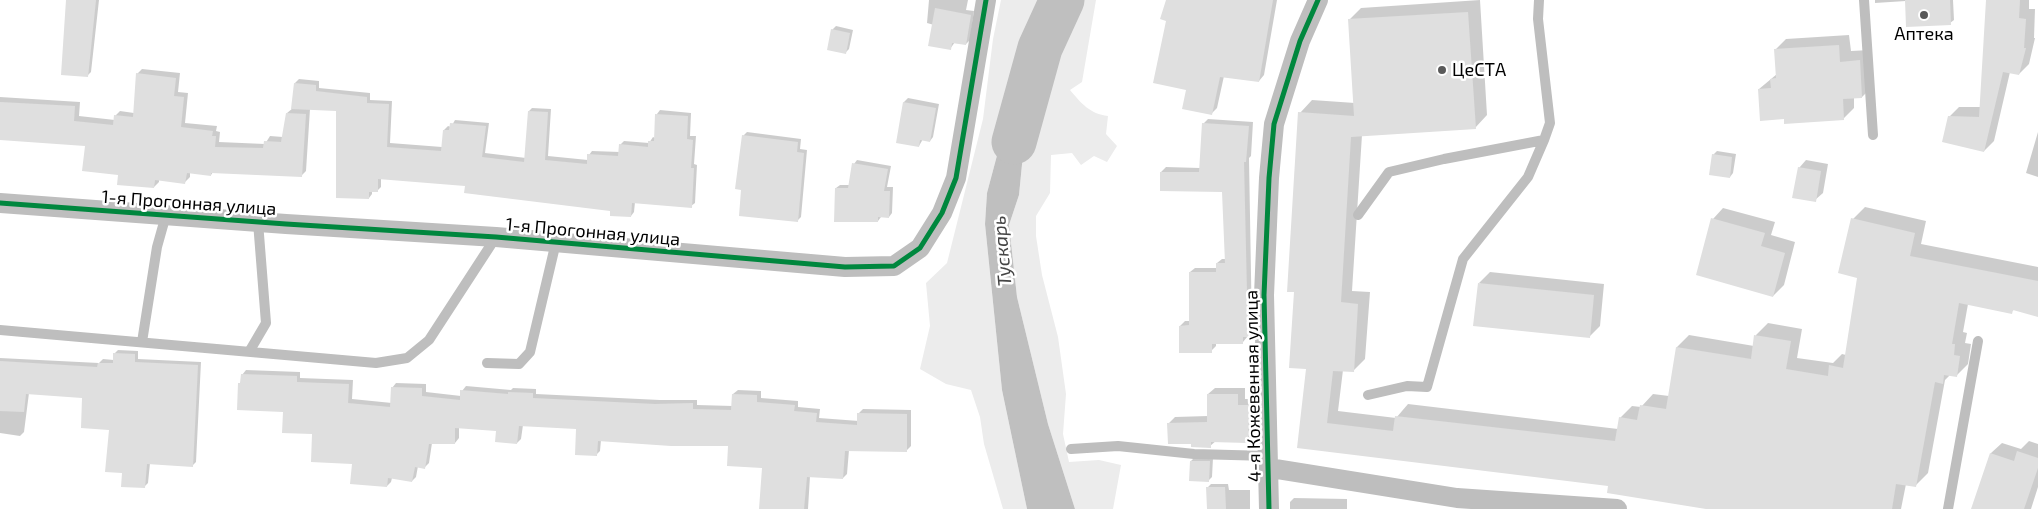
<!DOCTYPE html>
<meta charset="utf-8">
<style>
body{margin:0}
canvas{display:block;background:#fff}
</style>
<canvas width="2038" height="509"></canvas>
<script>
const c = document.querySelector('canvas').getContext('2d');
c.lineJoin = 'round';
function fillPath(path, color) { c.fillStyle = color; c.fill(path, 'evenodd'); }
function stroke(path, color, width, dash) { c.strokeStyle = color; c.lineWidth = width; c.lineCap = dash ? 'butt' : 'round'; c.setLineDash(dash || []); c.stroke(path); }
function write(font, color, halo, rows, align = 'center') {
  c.font = font + ' "Exo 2",sans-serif'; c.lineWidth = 5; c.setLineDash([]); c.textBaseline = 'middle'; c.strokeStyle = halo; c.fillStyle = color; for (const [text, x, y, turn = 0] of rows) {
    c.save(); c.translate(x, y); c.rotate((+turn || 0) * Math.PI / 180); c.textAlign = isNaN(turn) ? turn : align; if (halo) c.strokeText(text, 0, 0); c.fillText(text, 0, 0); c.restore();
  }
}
const green = new Path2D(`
 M1001 0H1046L1016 54 1007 118 987 193 985 224 1002 390 1027 509H1003L984 444 980 417 971 390 946 384 920 369 930 326 926 283 947 263 983 119 993 39Z
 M1072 0H1096L1082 82 1070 90C1081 103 1090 114 1108 116L1106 134 1117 146 1107 162 1094 156 1081 165 1072 153 1051 155 1050 193 1036 216V236L1042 275 1058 337 1066 394 1063 434 1069 462 1099 460 1121 465 1113 509H1075L1048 424 1017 297 1009 225 1019 195 1030 83 1044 38Z`);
const water = new Path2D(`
 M1046 0H1072L1044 38 1030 83 1019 195 1009 225 1017 297 1048 424 1075 509H1027L1002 390 985 224 987 193 1007 118 1016 54Z`);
const shadow = new Path2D(`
 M68 0H99L91 72 87 76Z
 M929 0H968L966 10 974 11 970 40 966 44 955 42 950 49 934 25 927 23Z
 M1168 0H1277L1264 75 1259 81 1224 76 1217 108 1211 114 1187 89 1168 20Z
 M1480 0 1487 115 1475 128 1362 135 1352 291 1370 292 1365 359 1353 371 1343 370 1338 411 1396 418 1408 404 1618 429 1620 418 1632 406 1641 407 1653 394 1669 396 1677 347 1689 335 1754 346 1756 335 1768 323 1802 329 1797 358 1833 363 1842 354 1846 355 1858 277 1853 219 1865 207 1926 221 1921 244 2038 267V316L2015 309 2011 312 1968 304 1963 332 1967 333 1965 343 1971 344 1968 364 1956 376 1950 375 1945 380 1928 473 1916 485 1906 484 1901 509H1713L1610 485 1298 447 1308 368 1296 291 1300 113 1312 100 1355 103 1349 20 1361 8Z
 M1875 0H1953L1954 20 1950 23 1906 1 1875 3Z
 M1987 0H2029V9H2035L2034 38H2035L2029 64 2019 74 2010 72 1994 141 1984 151 1949 117 1959 107H1981Z
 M836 26 853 30 849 49 846 52 832 30Z
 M1849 35 1851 51 1870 50 1873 86 1862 97H1854V108L1843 119 1785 118 1759 89 1777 74 1775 50 1786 39Z
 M142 69 180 73 178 92 188 93 185 123 217 126 216 131 220 132 219 142 265 144 270 136 283 137 287 113 293 108 295 83 299 79 319 81V88L370 93V100L392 101 390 143 442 147 444 130 448 126 451 127 455 120 489 123 485 153 526 158 529 111 532 108 551 109 548 156 588 160 589 155 592 151 620 152V145L624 141 649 143 653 137 655 138 657 114 660 110 691 113 690 136H696L694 164 697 165 695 203 691 206 635 202 634 212 631 216 612 210 466 185 381 178V187L377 191H372V194L369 198 337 110 310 109 306 171 301 176 213 172 211 175 190 172V177L185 182 159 179V182L154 187 119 174 86 145 0 139V97L80 102 79 116 115 120V116L120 111 134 113 137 74Z
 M908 98 939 104 933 137 930 141 923 139 919 146 898 142 904 102Z
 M1208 119 1253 122 1251 156 1249 158 1252 331 1243 342 1216 343V346L1211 351 1180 326 1185 321H1190V272L1195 268H1217V263L1222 259H1226L1223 191 1161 172 1166 167 1200 168 1203 124Z
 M747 132 801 139 800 149 807 150 801 217 797 221 742 189 743 136Z
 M2038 132V177L2026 173Z
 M1717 151 1736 154 1733 173 1730 177 1713 155Z
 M857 160 891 166 887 187H893L892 213 889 217H881L878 221 836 188 840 185H850L854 164Z
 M1806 160 1828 164 1823 193 1815 200 1799 168Z
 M1723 208 1775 222 1771 235 1795 242 1784 285 1773 296 1713 219Z
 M1490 272 1604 284 1600 326 1589 337 1479 283Z
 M118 350 138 351V359L201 362 196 462 192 466 150 463 148 483 144 487 123 472 110 428 83 397 29 393 24 432 20 436 0 433V358L99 363 103 359 114 360V354Z
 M246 370 300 372V378L353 380 352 399 392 403V388L396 383 426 384V392L461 396 462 391 466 386 511 390 513 388 536 389V394L660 400H697V405L733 406V394L738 390 761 391V398L798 401V407L820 409 819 418 859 421V413L863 409 911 410V446L906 451 849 450 847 474 843 478 810 476 808 509H761L764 467 730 445 601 440 600 451 596 455 578 427 523 425 521 439 517 443 498 430 459 427V438L455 443H432L429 463 425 467 418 466 416 477 412 481 392 478 391 482 387 486 284 410 239 384 242 381V375Z
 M1215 388H1245V399H1255L1254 435 1247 442 1216 441 1210 446 1192 443 1168 424 1175 417 1208 416V394Z
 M2029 441 2038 444V487L2031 509H1973L1991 453 2002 443 2021 449Z
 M1195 457 1213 458 1212 477 1208 481 1191 461Z
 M1211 484H1228L1229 490H1250V509H1208V487Z
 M1294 498 1347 499V509H1290V502Z`);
const river = new Path2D(`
 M1014 142 1040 48 1062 0`);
const building = new Path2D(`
 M66 0H96L88 77 61 75Z
 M1166 0H1273L1259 82 1220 77 1212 115 1182 109 1186 90 1153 83 1166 21 1160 19Z
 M1905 0H1950L1951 25 1906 27Z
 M1986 0H2020L2019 18 2026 19 2024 48H2026L2019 75 2003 72 1984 152 1942 142 1948 116 1979 117Z
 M935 8 971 15 966 45 952 43 951 50 928 46Z
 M1468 12 1476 129 1351 137 1341 302 1358 304 1354 372 1333 371 1327 423 1393 431 1395 416 1615 441 1619 417 1637 420 1640 405 1666 409 1676 347 1751 359 1754 335 1791 341 1786 369 1828 376 1829 365 1843 368 1857 278 1838 273 1851 218 1915 233 1910 256 2038 281V317L2013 310 2012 314 1959 303 1952 344H1955L1954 355 1960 356 1957 377 1944 375 1943 384 1935 382 1916 487 1896 484 1892 509H1706L1607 493 1608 486 1297 448 1306 369 1289 368 1294 292H1287L1298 112 1354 116 1348 19Z
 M831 29 850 33 846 54 827 50Z
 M1839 45 1840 62 1860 60 1862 98 1843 99 1844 120 1784 124V119L1760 121 1758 89 1771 88 1770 79 1776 78 1774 49Z
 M136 73 176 78 174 96 184 97 181 127 213 131 212 136H216L215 147 263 148 264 141 281 142 286 113 306 114 302 177 211 173V176L187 173 185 184 155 180 154 188 117 185 118 175 82 171 85 146 0 140V102L75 106 74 121 113 125 114 115 133 117Z
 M294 83 316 85V91L367 97V103L389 104 387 147 441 151 443 130H449L450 123 486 126 482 157 524 162 528 111 548 112 545 160 587 164V154L618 156 619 144 648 147V141H654L655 114 688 116 687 139 693 140 691 168H694L692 208 632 203 631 217 610 216V211L464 193 465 186 378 179V192H369V199L336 198V111L291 109Z
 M903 102 936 108 930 142 920 140 919 147 896 143Z
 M1202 123 1249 126 1246 162H1244L1248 337H1243V344H1212V353H1179V326L1189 325V272H1216V263H1225L1222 192 1160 191V172H1199Z
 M742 135 798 142 797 152 804 153 798 222 739 216 741 190 735 189Z
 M1712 154 1732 157 1730 178 1709 175Z
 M852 163 888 169 884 191H890L889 218 878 217V222H834L835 188H848Z
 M1798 167 1821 171 1816 202 1792 198Z
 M1711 218 1765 233 1761 246 1785 253 1773 297 1696 275Z
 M1478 283 1594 295 1590 338 1473 326Z
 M113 353 135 354V362L198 365 193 467 147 464 145 488 121 487 122 473 105 472 109 430 81 428 82 398 26 394 24 412 0 411V361L97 367 98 363H113Z
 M241 374 297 376V382L349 384 348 403 390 407 391 387 422 388V396L460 400V390L508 394V392L533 393V398L655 404 693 403V409L731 410 732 394 757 395V402L795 405 794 411 817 413 816 422 857 425V413L907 414V452L845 451 843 479 807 477 804 509H759L762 468 727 466 728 446H671L598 441 597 456 575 455 576 429 519 426 517 444 495 442 496 431 455 428V444H429L425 469 415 467 412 482 388 478 387 487 350 484 352 464 311 462 312 434 282 433 283 412 237 410 238 383H240Z
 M1207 394H1238V405H1249L1248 443 1211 442V448L1191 447V444H1168L1167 423 1207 422Z
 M2017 451 2038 458V468L2024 509H1971L1990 453 2014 461Z
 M1190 461H1210L1209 482 1189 481Z
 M1206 487H1225L1226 509H1207Z`);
const service = new Path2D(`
 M1864 0 1873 135
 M1358 215 1389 172 1444 159 1544 140 1550 123 1538 19 1539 0
 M0 330 376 363 407 358 429 340 496 237
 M142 342 157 247 166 215
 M249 352 266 323 258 222
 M487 363 519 364 530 352 556 242
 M1368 395 1407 386 1427 387 1463 259 1528 177 1544 140
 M1071 449 1118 446 1194 454 1269 456
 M1948 509 1978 341`);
const minor = new Path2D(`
 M0 203 286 224 496 237 845 267 894 266 920 248 942 213 956 178 986 0
 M1270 468 1457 498 1617 509
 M1269 509 1264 295 1269 178 1274 124 1300 41 1318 0`);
const cycleway = new Path2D(`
 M0 203 286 224 496 237 845 267 894 266 920 248 942 213 956 178 986 0
 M1269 509 1264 295 1269 178 1274 124 1300 41 1318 0`);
const markers = [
 [1924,15,5,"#595959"],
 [1442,70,5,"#595959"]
];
const poiNames = [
 ["Аптека",1924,34],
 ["ЦеСТА",1452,70,"left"]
];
const streetNames = [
 ["1-я Прогонная улица",189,203,4],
 ["1-я Прогонная улица",593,232,5],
 ["4-я Кожевенная улица",1253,386,-91]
];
const waterNames = [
 ["Тускарь",1002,251,-95]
];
fillPath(green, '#ececec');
fillPath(water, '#bfbfbf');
fillPath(shadow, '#0003');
stroke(river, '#bfbfbf', 45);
fillPath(building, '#dfdfdf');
stroke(service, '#bebebe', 10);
stroke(minor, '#bebebe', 20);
stroke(cycleway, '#00873e', 5);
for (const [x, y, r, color] of markers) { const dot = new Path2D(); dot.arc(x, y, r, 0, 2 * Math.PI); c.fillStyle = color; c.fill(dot); stroke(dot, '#fff', 2); }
write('18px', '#000', '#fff', poiNames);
write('18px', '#000', '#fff', streetNames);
write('italic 19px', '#444', '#fff', waterNames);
</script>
